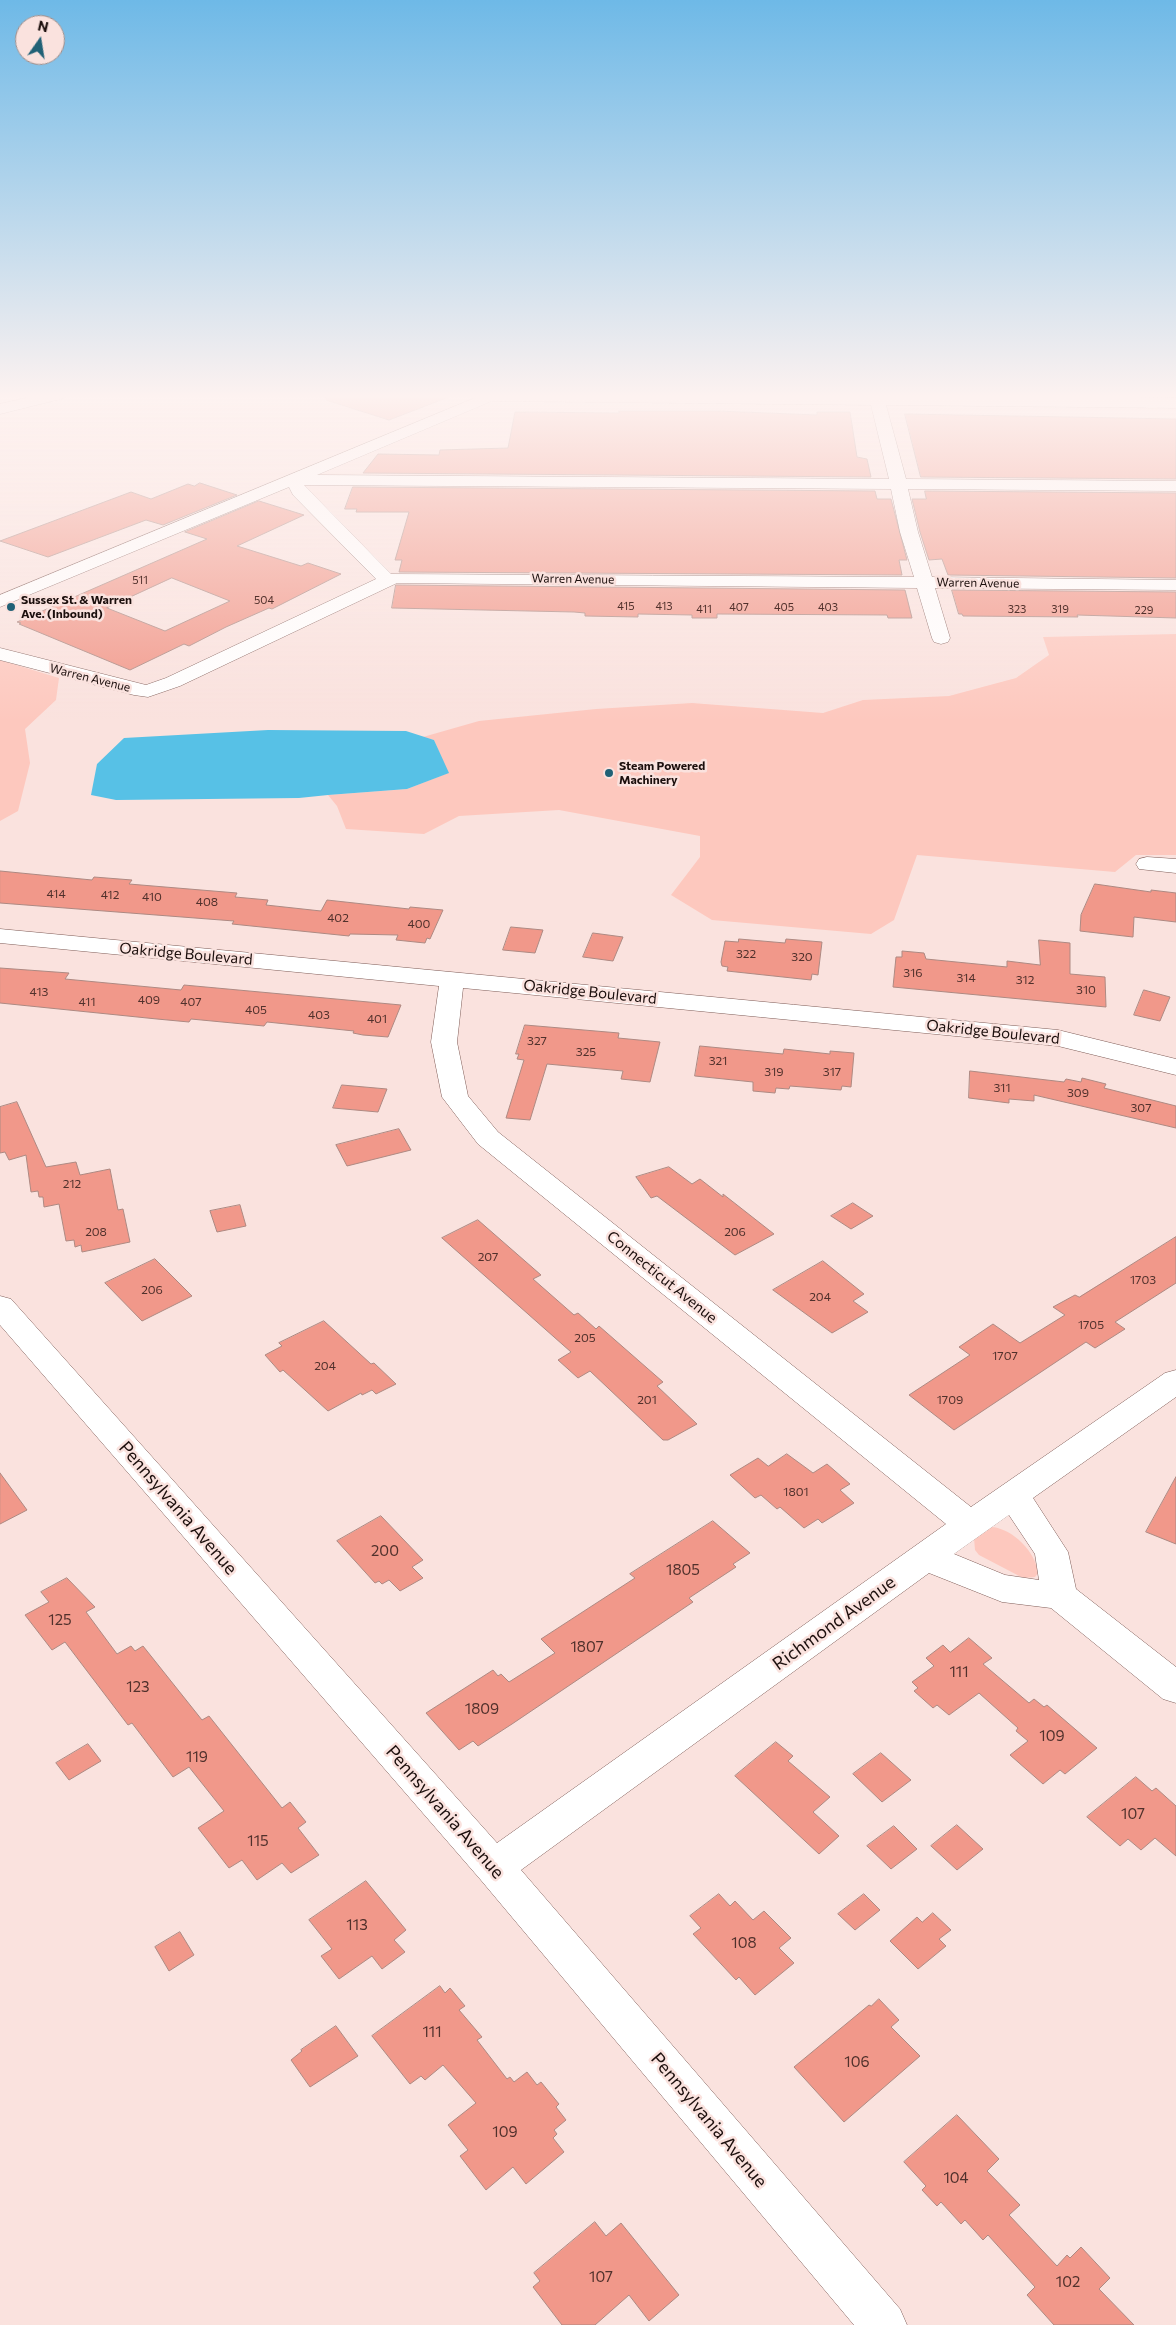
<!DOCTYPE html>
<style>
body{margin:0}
#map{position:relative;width:1176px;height:2325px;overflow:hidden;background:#fae2de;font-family:Commissioner,sans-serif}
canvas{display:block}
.north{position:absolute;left:15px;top:15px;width:50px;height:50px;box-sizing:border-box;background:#fae2de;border:1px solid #a18e8a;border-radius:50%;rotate:13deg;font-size:14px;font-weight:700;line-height:20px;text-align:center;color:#1c0f0d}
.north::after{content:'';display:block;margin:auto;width:18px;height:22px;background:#216176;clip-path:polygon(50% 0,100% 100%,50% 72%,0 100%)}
</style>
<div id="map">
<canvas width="1176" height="2325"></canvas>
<div class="north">N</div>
</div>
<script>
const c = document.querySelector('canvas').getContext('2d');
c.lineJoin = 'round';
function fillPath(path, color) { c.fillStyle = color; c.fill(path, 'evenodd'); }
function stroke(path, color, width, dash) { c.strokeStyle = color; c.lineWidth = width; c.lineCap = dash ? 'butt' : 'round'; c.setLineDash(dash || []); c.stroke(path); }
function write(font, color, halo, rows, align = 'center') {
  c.font = font + ' Commissioner,sans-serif'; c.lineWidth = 5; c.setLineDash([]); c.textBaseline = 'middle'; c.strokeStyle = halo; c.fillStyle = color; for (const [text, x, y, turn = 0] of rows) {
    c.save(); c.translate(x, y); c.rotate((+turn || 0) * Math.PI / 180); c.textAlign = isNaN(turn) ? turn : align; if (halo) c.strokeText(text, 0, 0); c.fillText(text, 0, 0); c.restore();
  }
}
const green = new Path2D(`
 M1176 634V855H1136L1115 872 917 855 894 920 871 934 712 920 671 895 700 857V836L559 810 459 816 424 834 346 829 337 806 328 795 407 789 448 773 434 740 423 737 479 721 596 709 692 703 823 713 863 700 949 696 1016 678 1049 655 1043 637Z
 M0 660 59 678 56 700 25 729 30 763 18 811 0 821Z
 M992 1527C1013 1529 1036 1552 1038 1573L1035 1577 1023 1578 979 1555 975 1550 974 1538Z`);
const water = new Path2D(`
 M268 730 406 731 434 740 449 773 407 789 328 795 299 798 116 800 91 795 97 764 124 738Z`);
const building = new Path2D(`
 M327 395H448L449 397 389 420 326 400Z
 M619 411H717L817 415V412H850L857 457 867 459 871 477 363 473 378 454 439 455 440 450 508 448 515 412 619 413Z
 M905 414 1176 419V479L921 477Z
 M200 483 237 495 163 525 146 520 48 557 0 541 131 492 151 499 188 484 194 486Z
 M353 487 875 491 877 499H891L907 560H899L902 575 399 572 402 560H395L409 512H356L357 509H345Z
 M925 491 1176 493V578L948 575 942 559 929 560 920 532 912 499H926Z
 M259 501 304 515 237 546 301 566 308 563 341 574 272 609 269 608 226 627 189 646 184 644 130 670 19 624 21 623 17 622 207 539 185 532ZM172 578 230 601 165 631 107 608Z
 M396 585 905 590 912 618H888L887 615 717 614V618H692V615L638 614V617L585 616V613L574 612 392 608Z
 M952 590 1176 592V618L1077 615 1078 617 963 616 962 614H959Z
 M0 871 92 880 94 877 132 880 129 884 237 893 235 897 268 900 266 905 321 911 327 900 409 909 410 907 443 910 430 939 427 938 425 943 396 940 398 935 350 934 349 936 232 924 234 921 0 903Z
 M1095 884 1151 892V890L1176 893V922L1134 917 1133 937 1080 931 1081 915Z
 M511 927 543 930 535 953 503 950Z
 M593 933 623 937 613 961 583 957Z
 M739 939 785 943 786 939 822 942 818 975 812 974 811 980 727 971 728 967 722 966 721 962 725 941 738 942Z
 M1039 940 1070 943V974L1105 977 1106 1007 893 987 896 957H902V951L924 953 926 959 1007 967V961L1040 965Z
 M0 968 69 973 65 979 181 990 184 985 401 1005 388 1037 363 1035 353 1033 354 1031 267 1022 264 1026 191 1019 189 1022 157 1019 0 1003Z
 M1144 990 1170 997 1160 1021 1134 1015Z
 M525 1025 619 1033 618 1038 660 1042 650 1082 621 1079 623 1071 547 1064 530 1120 506 1118 524 1060 517 1059 519 1054H516Z
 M700 1046 783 1054 784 1049 830 1054V1051L854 1053 851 1087 842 1086 841 1090 790 1086 789 1089 776 1088 775 1093 753 1091V1082L695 1076Z
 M970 1071 1064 1082 1066 1079 1081 1082 1082 1078 1106 1084 1104 1088 1176 1106V1128L1034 1095V1101L1009 1099V1103L969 1098Z
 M342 1085 387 1089 378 1112 333 1108Z
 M17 1102 46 1167 76 1162 80 1175 110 1169 118 1210 123 1209 130 1242 82 1252 81 1245 75 1247 74 1240 66 1241 59 1204 44 1207 43 1197H39L38 1191 31 1192 26 1155 9 1160 5 1152 0 1153V1107Z
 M399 1129 411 1150 347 1166 336 1145Z
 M669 1167 692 1184 700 1179 723 1197V1194L774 1234 735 1255 657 1196 651 1198 636 1177Z
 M853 1203 873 1216 851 1229 831 1216Z
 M240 1205 246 1226 217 1232 210 1211Z
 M478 1220 541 1275 533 1279 574 1315 578 1313 596 1329 599 1326 663 1382 657 1386 697 1424 668 1440H663L590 1371 578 1378 558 1360 571 1352 442 1238Z
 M1176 1237V1283L1115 1322 1125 1329 1095 1348 1086 1342 954 1430 909 1395 970 1355 959 1347 993 1324 1020 1343 1065 1315 1053 1307 1075 1295 1079 1297Z
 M155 1259 192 1296 142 1321 105 1283Z
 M823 1261 864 1294 853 1301 868 1312 832 1333 773 1290Z
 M324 1321 371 1364 374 1363 396 1384 376 1394 372 1390 362 1395 361 1393 328 1411 283 1370 280 1372 265 1355 282 1346 279 1343Z
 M787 1454 813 1473 827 1464 850 1484 840 1490 854 1503 822 1523 818 1519 804 1528 780 1507 777 1509 761 1495 755 1498 730 1475 758 1458 768 1466Z
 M0 1473 27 1510 0 1524Z
 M1176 1477V1544L1146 1532Z
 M381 1516 423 1560 412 1567 423 1578 400 1591 389 1580 382 1584 379 1581 375 1583 337 1541Z
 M713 1521 750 1553 733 1564 736 1567 689 1598 693 1602 512 1724 478 1746 473 1741 459 1750 426 1713 493 1670 498 1676 501 1674 509 1682 555 1653 541 1639 635 1578 630 1574Z
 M67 1578 95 1607 86 1612 117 1654 131 1646 135 1651 143 1646 202 1720 209 1716 282 1808 290 1802 306 1822 298 1828 319 1855 291 1873 282 1863 257 1880 242 1860 229 1868 198 1828 224 1811 189 1767 173 1777 132 1723 128 1725 65 1642 52 1650 25 1615 49 1602 41 1592Z
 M969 1638 992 1658 983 1664 1029 1703 1034 1699 1044 1707 1047 1705 1097 1748 1065 1774 1060 1770 1043 1784 1010 1755 1028 1741 1016 1731 1018 1728 979 1693 949 1715 937 1705 933 1708 914 1691 918 1688 912 1682 934 1666 926 1658 943 1645 950 1652Z
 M776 1742 793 1756 788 1761 830 1797 813 1812 839 1836 819 1854 735 1776Z
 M88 1744 101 1761 69 1780 56 1763Z
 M881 1753 911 1780 882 1802 853 1774Z
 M1136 1777 1152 1791 1156 1788 1176 1806V1856L1155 1838 1141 1850 1128 1839 1120 1846 1087 1817Z
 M957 1825 983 1849 957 1870 931 1846Z
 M894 1826 917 1849 891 1869 867 1846Z
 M366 1881 406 1930 394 1940 405 1952 382 1969 372 1956 339 1979 321 1956 332 1949 309 1920Z
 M719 1894 730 1906 735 1901 753 1920 764 1911 791 1938 779 1948 794 1963 755 1995 739 1977 736 1980 693 1934 701 1928 690 1916Z
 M864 1894 880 1910 855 1930 838 1914Z
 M933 1913 951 1930 939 1939 946 1946 918 1969 890 1941 917 1917 922 1922Z
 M180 1932 194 1955 169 1971 155 1947Z
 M440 1986 445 1993 450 1988 465 2006 459 2010 482 2037 477 2040 507 2079 510 2077 514 2082 527 2072 537 2085 541 2082 559 2104 556 2107 566 2120 554 2130 557 2134 553 2138 564 2152 526 2184 513 2167 486 2190 460 2156 468 2150 448 2125 476 2103 443 2065 425 2080 421 2076 410 2084 372 2036Z
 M879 1999 899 2020 891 2027 920 2056 844 2122 794 2067 869 2005 871 2006Z
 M336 2026 358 2056 310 2087 291 2060 302 2051 301 2050Z
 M957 2115 999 2159 987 2171 1020 2205 1009 2215 1057 2266 1067 2255 1070 2258 1081 2247 1110 2278 1099 2289 1134 2325H1054L1027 2295 1035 2287 988 2235 983 2240 965 2220 961 2224 941 2202 937 2206 922 2190 926 2186 904 2162Z
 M595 2222 606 2236 621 2223 679 2295 649 2321 629 2295 595 2325H562L533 2287 540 2281 534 2273Z`);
const minor = new Path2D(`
 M40 395H67L65 398 0 414V404Z
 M482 395H884L1176 398V408L886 405 906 479 1176 481V491L908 489 918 532 932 577 1176 580V590L935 588 950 638 948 642 941 644 934 642 932 638 917 588 397 583 180 686 148 697 134 695 0 660V648L146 685 166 678 376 579 293 495 289 487 0 607V595ZM492 401 871 405 889 479 317 475ZM304 485 891 489 900 532 914 577 391 574Z
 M1147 857 1176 859V873L1139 869 1136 864 1139 859Z
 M0 929 1058 1030 1176 1059V1075L1058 1046 463 988 457 1042 468 1096 498 1132 971 1507 1165 1373 1176 1370V1397L1033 1498 1068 1552 1076 1589 1176 1667V1703L1163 1699 1051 1608 1002 1602 929 1573 521 1870 900 2309 907 2325H854L480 1879 0 1325V1296L11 1299 497 1843 946 1524 478 1144 442 1097 431 1042 439 986 0 943ZM1009 1515 1035 1554 1039 1580 1005 1575 954 1554Z`);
const markers = [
 [11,607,5,"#216176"],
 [609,773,5,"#216176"]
];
const farNumbernames = [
 ["511",140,580],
 ["504",264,600],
 ["415",626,606],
 ["413",664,606],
 ["407",739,607],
 ["405",784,607],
 ["403",828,607],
 ["411",704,609],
 ["323",1017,609],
 ["319",1060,609],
 ["229",1144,610]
];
const farStreetnames = [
 ["Warren Avenue",573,579,1],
 ["Warren Avenue",978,583,1],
 ["Warren Avenue",90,678,14]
];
const farPoinames = [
 ["Sussex St. & Warren",21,600],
 ["Ave. (Inbound)",21,614],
 ["Steam Powered",619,766],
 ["Machinery",619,780]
];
const numberNames = [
 ["414",56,894],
 ["412",110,895],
 ["410",152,897],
 ["408",207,902],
 ["402",338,918],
 ["400",419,924],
 ["322",746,954],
 ["320",802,957],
 ["316",913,973],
 ["314",966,978],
 ["312",1025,980],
 ["310",1086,990],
 ["413",39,992],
 ["409",149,1000],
 ["411",87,1002],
 ["407",191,1002],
 ["405",256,1010],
 ["403",319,1015],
 ["401",377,1019],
 ["327",537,1041],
 ["325",586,1052],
 ["321",718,1061],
 ["319",774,1072],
 ["317",832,1072],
 ["311",1002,1088],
 ["309",1078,1093],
 ["307",1141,1108],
 ["212",72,1184],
 ["208",96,1232],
 ["206",735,1232],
 ["207",488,1257],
 ["1703",1143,1280],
 ["206",152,1290],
 ["204",820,1297],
 ["1705",1091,1325],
 ["205",585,1338],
 ["1707",1005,1356],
 ["204",325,1366],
 ["201",647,1400],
 ["1709",950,1400],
 ["1801",796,1492]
];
const streetNames = [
 ["Oakridge Boulevard",186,954,5],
 ["Oakridge Boulevard",590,992,6],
 ["Oakridge Boulevard",993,1032,6],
 ["Connecticut Avenue",662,1277,39]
];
const nearNumbernames = [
 ["200",385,1551],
 ["1805",683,1570],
 ["125",60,1620],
 ["1807",587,1647],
 ["111",959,1672],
 ["123",138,1687],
 ["1809",482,1709],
 ["109",1052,1736],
 ["119",197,1757],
 ["107",1133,1814],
 ["115",258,1841],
 ["113",357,1925],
 ["108",744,1943],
 ["111",432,2032],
 ["106",857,2062],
 ["109",505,2132],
 ["104",956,2178],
 ["107",601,2277],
 ["102",1068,2282]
];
const nearStreetnames = [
 ["Pennsylvania Avenue",178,1508,49],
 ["Richmond Avenue",834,1623,-36],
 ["Pennsylvania Avenue",445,1812,49],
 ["Pennsylvania Avenue",709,2120,50]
];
fillPath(green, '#fdc8be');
fillPath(water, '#57c1e6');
fillPath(building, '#f1988a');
stroke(building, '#ad8982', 1);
stroke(minor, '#7f5d58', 1);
fillPath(minor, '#fff');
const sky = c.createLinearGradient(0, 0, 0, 721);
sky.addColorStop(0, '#6eb9e7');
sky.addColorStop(0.55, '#fdf2f0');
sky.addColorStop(1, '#fdf2f000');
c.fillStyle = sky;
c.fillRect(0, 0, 1176, 721);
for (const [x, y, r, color] of markers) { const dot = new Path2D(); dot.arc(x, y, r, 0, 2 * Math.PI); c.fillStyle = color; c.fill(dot); stroke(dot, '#fae2de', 2); }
write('11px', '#51312c', null, farNumbernames);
write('12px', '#1c0f0d', '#fae2de', farStreetnames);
write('bold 12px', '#1c0f0d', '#fae2de', farPoinames, 'left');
write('12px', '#51312c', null, numberNames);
write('15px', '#1c0f0d', '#fae2de', streetNames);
write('15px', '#51312c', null, nearNumbernames);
write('18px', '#1c0f0d', '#fae2de', nearStreetnames);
</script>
